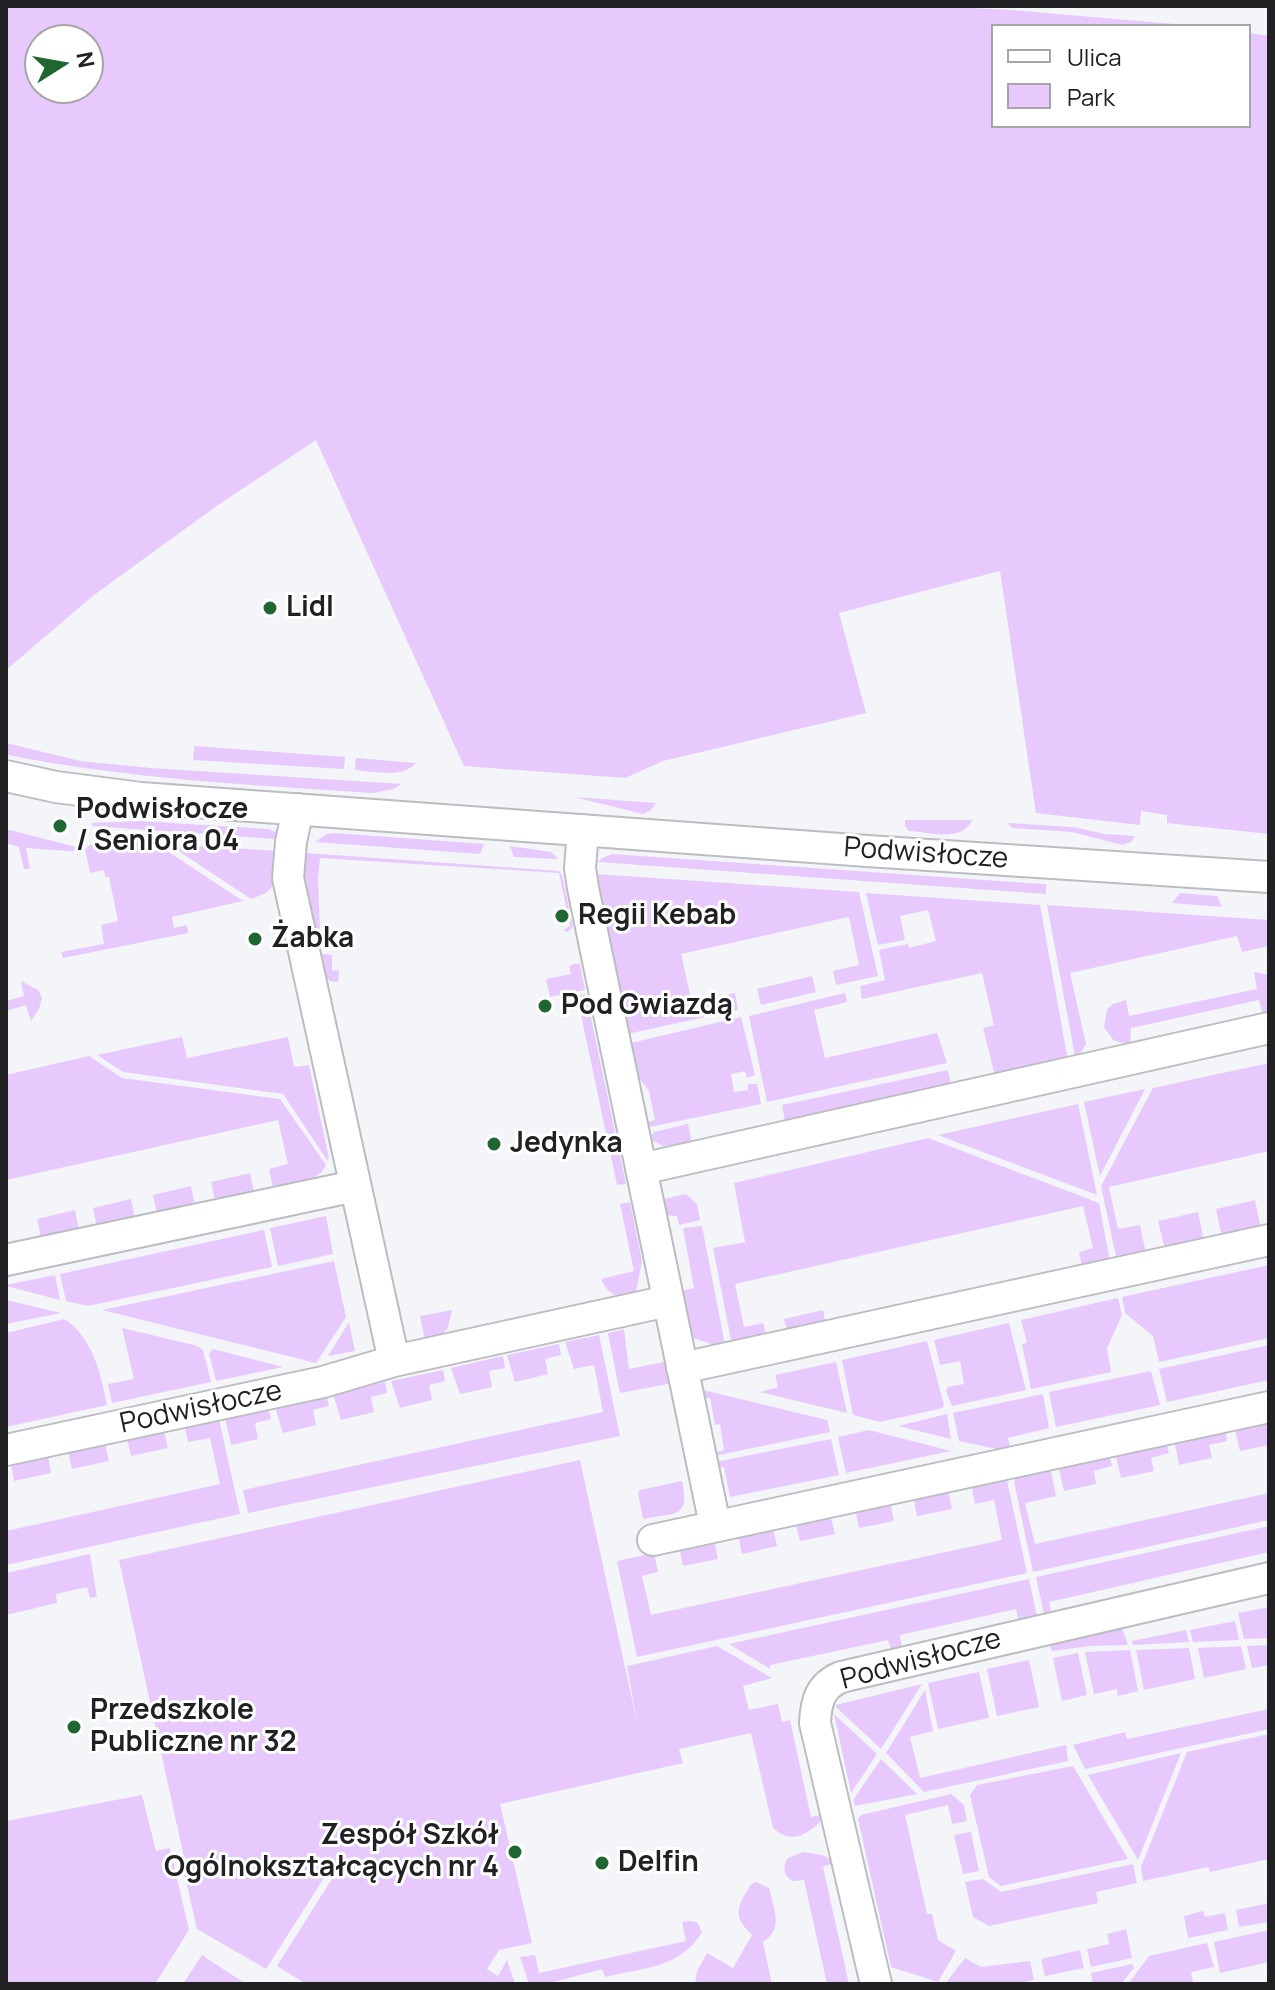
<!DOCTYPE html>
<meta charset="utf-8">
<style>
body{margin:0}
#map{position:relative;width:1275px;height:1990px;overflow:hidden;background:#f3f5f9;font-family:Manrope,sans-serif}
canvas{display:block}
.frame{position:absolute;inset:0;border:8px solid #212123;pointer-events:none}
.legend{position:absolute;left:991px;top:24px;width:260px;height:104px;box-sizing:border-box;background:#fff;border:2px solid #a6a6a7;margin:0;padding:10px 14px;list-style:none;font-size:24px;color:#212123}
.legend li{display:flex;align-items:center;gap:16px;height:40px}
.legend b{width:40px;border:2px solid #a6a6a7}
.north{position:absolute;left:24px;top:24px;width:80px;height:80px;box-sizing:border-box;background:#fff;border:2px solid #a6a6a7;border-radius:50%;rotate:79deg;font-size:22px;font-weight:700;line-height:32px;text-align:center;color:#212123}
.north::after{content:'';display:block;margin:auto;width:28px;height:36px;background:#1f6633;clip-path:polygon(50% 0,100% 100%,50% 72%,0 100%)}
</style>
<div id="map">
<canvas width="1275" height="1990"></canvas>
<div class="frame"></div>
<ul class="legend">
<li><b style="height:10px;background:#fff"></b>Ulica</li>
<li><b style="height:22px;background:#e8c9fe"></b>Park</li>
</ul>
<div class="north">N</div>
</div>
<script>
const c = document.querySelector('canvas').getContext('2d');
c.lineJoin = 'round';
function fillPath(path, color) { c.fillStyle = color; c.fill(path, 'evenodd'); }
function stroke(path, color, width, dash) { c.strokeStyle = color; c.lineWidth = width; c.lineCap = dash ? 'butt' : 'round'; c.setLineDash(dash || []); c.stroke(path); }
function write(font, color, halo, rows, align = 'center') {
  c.font = font + ' Manrope,sans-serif'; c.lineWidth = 6; c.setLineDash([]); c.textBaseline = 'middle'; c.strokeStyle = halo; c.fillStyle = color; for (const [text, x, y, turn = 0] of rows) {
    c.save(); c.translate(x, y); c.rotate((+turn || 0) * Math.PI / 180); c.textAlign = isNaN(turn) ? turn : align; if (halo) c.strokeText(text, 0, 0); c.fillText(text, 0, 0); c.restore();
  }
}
const green = new Path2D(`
 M6 6H931L1011 10 1198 26H993V126H1249V33L1269 36V834L1167 823V815L1141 811 1140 825 1036 813 1000 571 839 613 866 713 663 761 625 778 464 766 316 440 218 505 94 595 6 670ZM88 40V88H40V40Z
 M6 743 80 761 151 768 401 784 394 789 373 793C250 785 129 779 8 755Z
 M194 746 345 757 344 769 193 760Z
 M356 758 415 763H416C402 779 374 771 355 770Z
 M574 797 656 803 651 810 643 814Z
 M905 820H972C962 843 929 832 909 831L905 826Z
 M141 821 268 829 276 832V839L92 826V823Z
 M1007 823 1073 827 1105 834 1135 836 1131 842 1122 845 1072 832 1013 828Z
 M6 829 84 849V852L26 848 30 869H24L19 847 6 843Z
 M334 833 484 844 480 854 315 842 327 834Z
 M99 838 155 843 243 901 172 917 174 928 187 925 188 933 63 958 61 952 104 944 101 925 118 921 109 877H105L104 870 90 873 85 849Z
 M168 844 279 851 274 885 266 893 251 899Z
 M510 846 551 852 558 859 514 857Z
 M306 853 559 871 562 875 573 927 567 932 563 930 570 926 559 873 320 858 318 880 321 954 332 955V970L339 971 338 982 330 981 324 975 301 877 303 855Z
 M612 854 1028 883 1046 884V894L598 862 602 858Z
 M596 874 859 892 878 976 836 985 833 971 859 965 849 917 681 954 692 1003 735 993 738 1010 627 1034 593 884Z
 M866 893 1040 905 1068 1061 995 1076 983 1028 994 1025 982 973 862 999 860 986 885 980 879 950 908 944 909 948 936 941 928 910 900 916 905 940 878 945Z
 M1180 893 1217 896 1222 907 1172 903Z
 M1047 905 1269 920V946L1242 952 1237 936 1070 973 1086 1044 1080 1054 1075 1056Z
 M574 964H580L585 990 550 997 546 979 571 974 569 966Z
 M1254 972 1269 975V1014L1263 1017 1259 1000 1131 1028 1130 1044 1114 1041 1104 1027 1107 1010 1113 1004 1126 1000 1129 1016 1257 989Z
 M812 976 816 992 761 1005 757 989Z
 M21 981 38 990 42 998 39 1009 31 1021 26 1005 6 1011V1001L24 996Z
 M845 993 847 1002 814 1010 825 1058 937 1033 947 1063 767 1102 749 1016Z
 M586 994 626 1184 617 1185 577 996Z
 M741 1017 755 1075 747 1078 745 1071 731 1074 734 1092 748 1090V1084H757L761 1104 645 1128 643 1123 655 1120 649 1091 638 1077 631 1043Z
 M182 1037 187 1058 288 1037 294 1067 309 1065 329 1158 327 1160 283 1094 123 1072 97 1055Z
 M89 1056 122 1078 280 1099 326 1165C317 1184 292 1184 273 1188L269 1169 288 1164 278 1120 6 1180V1075Z
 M1269 1063V1151L1109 1187 1118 1229 1140 1225 1146 1254 1117 1261 1101 1186 1153 1088Z
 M948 1070 951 1086 785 1122 782 1105Z
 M1145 1089 1100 1176 1084 1102Z
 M1078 1104 1097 1195 938 1135Z
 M688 1124 692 1144 663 1146 650 1139 654 1132Z
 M928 1138 1099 1203 1110 1261 1082 1267 1079 1252 1093 1248 1083 1206 735 1284 744 1327 763 1323 767 1338 732 1345 713 1248 745 1242 734 1183Z
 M250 1173 254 1192 215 1201 211 1182Z
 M191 1186 195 1205 157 1214 153 1195Z
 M686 1194 697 1204 700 1220 679 1225 677 1216 662 1215 659 1200Z
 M131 1199 135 1219 97 1227 93 1208Z
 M1255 1200 1261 1229 1222 1238 1216 1209Z
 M630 1202 642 1261 636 1292 627 1298C613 1296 606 1291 601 1279L634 1271 620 1204Z
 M75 1210 79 1230 41 1238 37 1219Z
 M1198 1212 1204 1241 1165 1250 1158 1221Z
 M326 1216 333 1254 278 1266 270 1228Z
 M702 1226 725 1345 723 1348 690 1337 678 1292 694 1288 683 1228Z
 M264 1230 272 1267 88 1306 66 1301 60 1274Z
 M334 1261 346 1317 316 1363 102 1310Z
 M1269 1265V1338L1159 1362 1153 1336 1125 1313 1122 1297Z
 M55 1275 60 1300 6 1286V1285Z
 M1118 1298 1122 1315 1107 1348 1111 1372 1031 1389 1022 1344 1027 1343 1021 1320Z
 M6 1300 61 1313 6 1324Z
 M452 1310 448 1327 440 1339 425 1341 420 1316Z
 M823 1310 826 1325 788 1334 784 1319Z
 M64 1319C93 1337 101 1374 107 1405L6 1427V1333Z
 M349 1322 355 1351 328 1356Z
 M1009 1323 1026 1390 952 1406 946 1391 948 1387 964 1384 960 1361 940 1365 934 1340Z
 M122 1328 198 1346 203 1350 211 1382 112 1403 108 1384 134 1379Z
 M624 1329 629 1369 668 1361 673 1383 620 1393 608 1333Z
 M599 1335 620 1436 248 1513 243 1490 603 1412 594 1365 574 1369 565 1342Z
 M927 1341 944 1405 943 1408 880 1422 853 1415 842 1360Z
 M559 1344 561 1355 545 1359 548 1374 515 1382 507 1355Z
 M1269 1345V1380L1167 1402 1159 1369Z
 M213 1349 283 1367 216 1381 209 1354Z
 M503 1356 505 1368 489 1371 492 1387 460 1394 451 1368Z
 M836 1362 847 1413 760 1392 778 1387 775 1375Z
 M443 1370 445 1381 429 1385 432 1400 400 1408 391 1381Z
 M1151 1371 1160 1405 1056 1427 1049 1392Z
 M385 1382 387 1393 371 1397 374 1412 341 1420 333 1394Z
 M699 1389 827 1420 830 1432 714 1456 713 1453 724 1450 720 1424 715 1425 710 1398 701 1399Z
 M1043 1394 1049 1428 1008 1438 1011 1452 959 1441 953 1413Z
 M326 1395 329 1406 313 1410 316 1425 283 1433 275 1407Z
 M268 1408 271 1419 255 1423 258 1439 231 1445 225 1418Z
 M947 1414 951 1439 898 1426Z
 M1269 1418V1445L1240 1451 1234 1426Z
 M219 1419 240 1514 6 1565V1531L220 1484 210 1438 188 1442 185 1426Z
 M1225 1428 1227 1441 1209 1445 1212 1458 1179 1465 1174 1439Z
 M869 1430 951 1451 846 1473 838 1437Z
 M164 1431 168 1448 131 1456 127 1439Z
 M831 1439 839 1475 730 1497 724 1467 716 1468 715 1462Z
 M1166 1441 1169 1453 1151 1458 1154 1471 1121 1478 1115 1452Z
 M105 1443 109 1461 72 1469 68 1451Z
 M1109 1454 1112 1466 1094 1471 1096 1484 1064 1491 1058 1465Z
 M48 1456 51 1473 14 1481 11 1464Z
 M580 1460 638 1727 627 1666 717 1646 772 1678 743 1686 749 1710 778 1704 782 1722 790 1720 811 1817 824 1814 823 1819C807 1835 792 1845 773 1828L751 1733 679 1749 683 1763 500 1804 532 1943 499 1950 487 1969 498 1976 507 1960 515 1984H306L277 1966 335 1874 329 1870 266 1969 197 1929 182 1863 185 1862 119 1560Z
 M1050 1467 1056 1496 1025 1503 1035 1544 1269 1493V1520L1033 1572 1014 1482 1016 1475Z
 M1006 1476 1027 1573 637 1657 617 1561 654 1553 658 1572 642 1576 651 1615 1002 1540 994 1500 975 1504 971 1484Z
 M682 1481C690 1520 675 1512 643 1519L638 1493 640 1490Z
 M948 1489 952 1509 917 1516 913 1497Z
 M890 1501 894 1521 859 1528 855 1509Z
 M830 1514 835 1534 800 1541 795 1522Z
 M1269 1526V1552L1049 1602 1052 1617 1045 1619 1036 1577Z
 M773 1527 777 1546 742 1554 738 1534Z
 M714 1539 718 1559 683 1566 679 1547Z
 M90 1554 97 1597 90 1598 87 1587 56 1594 57 1603 6 1615V1573Z
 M1029 1579 1038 1621 1020 1625 1016 1609 900 1635 902 1650 892 1652 888 1640 770 1665V1669L729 1644Z
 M1269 1607V1638L1244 1639 1238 1613Z
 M1235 1621 1239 1640 1193 1642 1190 1630Z
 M1121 1625 1128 1645 1090 1646 1052 1651 1048 1641Z
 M1186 1630 1189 1642 1133 1645 1132 1641Z
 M1269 1645V1665L1252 1668 1247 1646Z
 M1241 1646 1246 1669 1204 1678 1198 1648Z
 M1189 1648 1195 1679 1144 1690 1136 1650Z
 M1130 1650 1138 1691 1118 1696 1117 1689 1094 1694 1085 1652Z
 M1078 1653 1087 1695 1062 1701 1053 1658Z
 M1029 1660 1039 1707 997 1716 987 1669Z
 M979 1672 989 1718 938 1729 928 1683Z
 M922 1684 881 1749 836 1707V1705Z
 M925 1690 933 1731 910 1737 920 1778 1066 1745 1068 1761 924 1792 886 1753Z
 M1269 1709V1729L1085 1769 1073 1745 1125 1732 1127 1739Z
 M834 1714 877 1754 851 1793Z
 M1269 1734V1859L1210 1872 1208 1867 1143 1881 1141 1867 1187 1752Z
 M1181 1753 1138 1860 1088 1775Z
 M881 1759 917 1794 855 1806 853 1800Z
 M1073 1766 1128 1859 1001 1886 989 1877 970 1795 977 1785Z
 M951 1794 964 1805 967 1821 952 1824 948 1805 905 1815 927 1914H932L938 1940 956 1951 938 1982 891 1967 858 1819 861 1815Z
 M142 1795 156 1851 170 1848 189 1930 155 1984H6V1821Z
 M971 1832 979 1871 963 1874 954 1835Z
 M803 1852 822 1855 837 1862 823 1867 849 1984H827L804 1880 792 1881C783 1875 782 1866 788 1858Z
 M1133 1864 1137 1883 1096 1892 1098 1903 989 1926 973 1917 965 1882 983 1879 1001 1892Z
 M756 1882 769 1888C774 1909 784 1929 763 1942L772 1984H695L697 1971 707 1953 733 1968 752 1935C731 1915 738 1906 751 1884Z
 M1269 1903V1922L1239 1927 1236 1910Z
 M1203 1911 1205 1917 1225 1913 1228 1930 1188 1938 1184 1916Z
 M690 1921 697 1922 702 1932C681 1968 643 1968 605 1977L602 1969 547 1984H529L520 1957 535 1955 539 1973 686 1941 682 1922Z
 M1126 1929 1132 1958 1091 1967 1087 1949 1109 1944 1107 1934Z
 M1269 1930V1962L1220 1973 1214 1942Z
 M1207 1943 1214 1967 1191 1972 1193 1982 1128 1984 1149 1956Z
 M1080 1950 1084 1968 1045 1976 1041 1959Z
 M202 1955 246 1984H183Z
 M965 1958 981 1967 1030 1961 1034 1980 1014 1984H945Z
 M1132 1964 1134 1968 1121 1984H1093L1091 1973Z`);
const minor = new Path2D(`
 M6 776 56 787 141 798 867 851 1269 877
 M298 809 291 842 288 878 394 1361
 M583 830 580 868 583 888 715 1525
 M641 1169 1269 1028
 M6 1260 355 1186
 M682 1368 1269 1240
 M6 1450 323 1382 394 1361 668 1301
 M653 1540 1269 1407
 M876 1984 815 1723C816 1701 820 1686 841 1677L1269 1578`);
const markers = [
 [270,608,8,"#1f6633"],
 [60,826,8,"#1f6633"],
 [562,916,8,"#1f6633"],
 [255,939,8,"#1f6633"],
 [545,1006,8,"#1f6633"],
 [494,1144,8,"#1f6633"],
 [74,1727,8,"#1f6633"],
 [515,1852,8,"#1f6633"],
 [602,1863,8,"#1f6633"]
];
const poiNames = [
 ["Lidl",286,608],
 ["Podwisłocze",76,810],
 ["/ Seniora 04",76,842],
 ["Regii Kebab",578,916],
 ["Żabka",271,939],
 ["Pod Gwiazdą",561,1006],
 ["Jedynka",510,1144],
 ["Przedszkole",90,1711],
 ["Publiczne nr 32",90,1743],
 ["Zespół Szkół",499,1836,"right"],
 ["Ogólnokształcących nr 4",499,1868,"right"],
 ["Delfin",618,1863]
];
const streetNames = [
 ["Podwisłocze",926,854,4],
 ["Podwisłocze",201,1408,-12],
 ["Podwisłocze",921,1660,-15]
];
fillPath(green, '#e8c9fe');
stroke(minor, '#bbbdc1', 34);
stroke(minor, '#fff', 30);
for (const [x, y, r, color] of markers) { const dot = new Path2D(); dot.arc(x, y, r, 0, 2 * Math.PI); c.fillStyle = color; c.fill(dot); stroke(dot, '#fff', 3); }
write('bold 28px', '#212123', '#fff', poiNames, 'left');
write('28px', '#212123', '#fff', streetNames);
</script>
